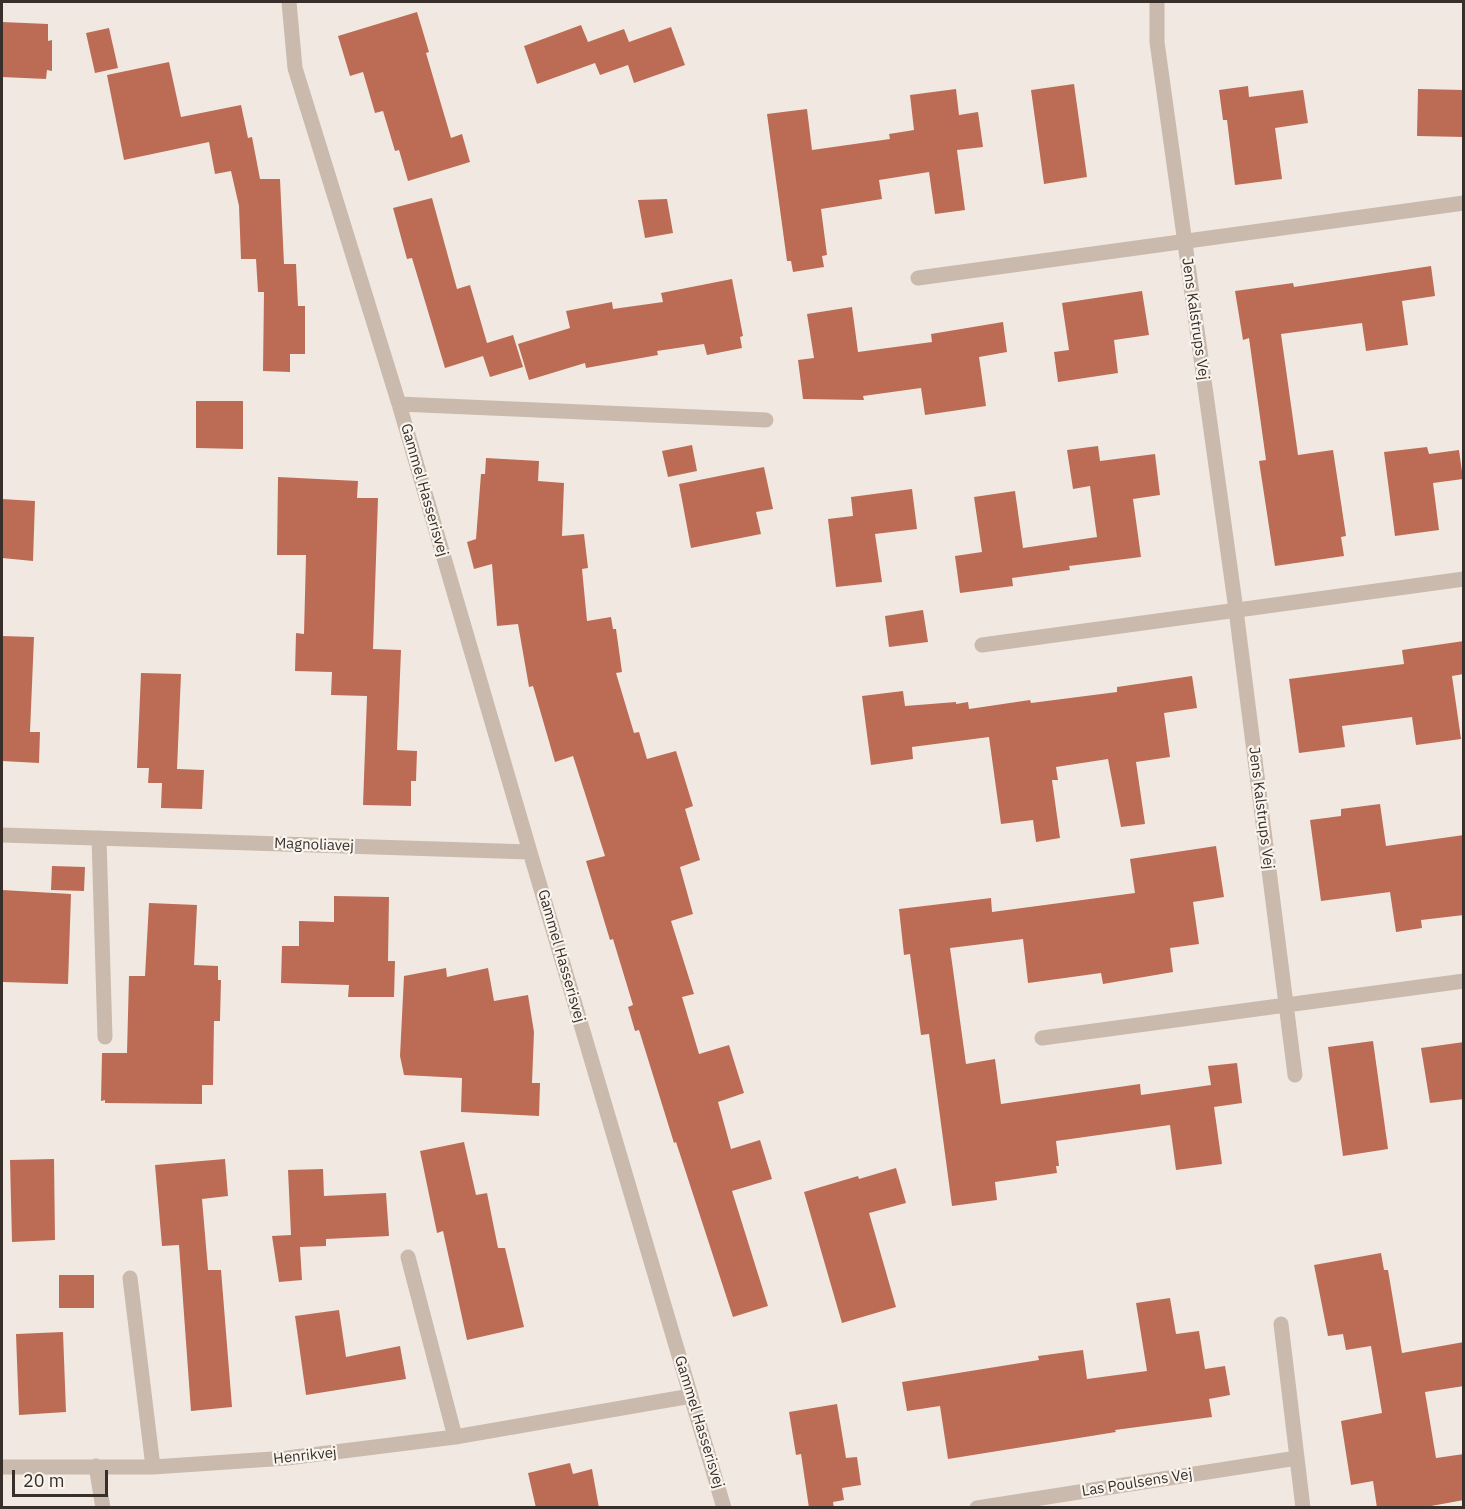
<!DOCTYPE html>
<style>
body{margin:0}
#map{position:relative;width:1465px;height:1509px;overflow:hidden;background:#f1e9e1;font-family:"IBM Plex Sans",sans-serif}
canvas{display:block}
.frame{position:absolute;inset:0;border:3px solid #382f2b;pointer-events:none}
.scale{position:absolute;left:12px;top:1470px;width:96px;height:27px;box-sizing:border-box;border:3px solid #382f2b;border-top:0;padding-left:8px;font-size:18px;line-height:21px;white-space:nowrap;color:#382f2b;-webkit-text-stroke:4px #f9f4ed;paint-order:stroke}
</style>
<div id="map">
<canvas width="1465" height="1509"></canvas>
<div class="frame"></div>
<div class="scale">20 m</div>
</div>
<script>
const c = document.querySelector('canvas').getContext('2d');
c.lineJoin = 'round';
function fillPath(path, color) { c.fillStyle = color; c.fill(path, 'evenodd'); }
function stroke(path, color, width, dash) { c.strokeStyle = color; c.lineWidth = width; c.lineCap = dash ? 'butt' : 'round'; c.setLineDash(dash || []); c.stroke(path); }
function write(font, color, halo, rows, align = 'center') {
  c.font = font + ' "IBM Plex Sans",sans-serif'; c.lineWidth = 4.5; c.setLineDash([]); c.textBaseline = 'middle'; c.strokeStyle = halo; c.fillStyle = color; for (const [text, x, y, turn = 0] of rows) {
    c.save(); c.translate(x, y); c.rotate((+turn || 0) * Math.PI / 180); c.textAlign = isNaN(turn) ? turn : align; if (halo) c.strokeText(text, 0, 0); c.fillText(text, 0, 0); c.restore();
  }
}
const building = new Path2D(`
 M417 12 429 52 426 53 451 138 462 134 470 162 408 181 399 150 395 151 383 111 375 113 363 72 350 76 338 36Z
 M2 22 48 24V41L52 40V71L47 70 46 79 2 77Z
 M581 25 588 42 624 29 629 42 671 27 685 65 634 83 628 65 600 75 595 63 537 84 524 46Z
 M109 28 118 68 95 73 86 33Z
 M169 62 181 117 241 105 248 138 252 137 260 179H280L284 264H296L298 306H305V354H290V372L263 371 264 292H258L256 259H241L239 206 231 171 215 174 209 142 124 160 107 75Z
 M1074 84 1087 177 1044 184 1031 90Z
 M1248 86 1249 97 1303 90 1308 123 1275 128 1282 179 1235 185 1227 120H1223L1219 90Z
 M956 89 959 115 978 112 983 147 957 150 965 210 935 214 929 172 879 180 882 199 821 209 827 255 822 256 824 267 793 272 791 261H787L767 114 807 109 812 150 890 139 889 134 914 130 910 95Z
 M1418 89 1464 90V137L1417 136Z
 M432 198 457 289 470 285 487 343 513 335 523 367 490 377 483 356 445 368 412 258 407 259 393 208Z
 M667 199 673 233 645 238 638 200Z
 M1431 266 1435 296 1402 301 1408 345 1366 351 1362 323 1281 334 1298 455 1333 450 1346 536 1341 537 1344 556 1275 566 1259 461 1266 460 1249 338 1243 340 1235 291 1293 283 1294 287Z
 M732 279 743 336 740 337 742 348 707 355 704 344 657 351 658 355 586 368 585 363 529 380 518 344 570 328 566 311 612 302 613 309 663 302 661 293Z
 M1142 291 1149 335 1114 340 1118 373 1058 382 1054 352 1069 350 1062 303Z
 M852 307 858 352 932 342 931 334 1003 322 1007 352 979 357 986 406 925 415 921 388 863 396 864 400 803 399 798 360 814 358 807 314Z
 M196 401H243V449L196 448Z
 M692 445 697 471 668 477 662 451Z
 M1098 446 1100 461 1155 454 1160 495 1133 499 1141 557 1069 566 1070 570 1012 578 1013 586 960 593 955 556 982 552 974 497 1015 491 1023 548 1097 537 1090 486 1073 489 1067 450Z
 M1427 447 1429 454 1459 450 1463 479 1433 483 1439 530 1395 536 1384 452Z
 M486 458 539 461 538 481 564 483 562 536 584 534 588 568 582 569 587 621 611 617 613 629H616L622 672 616 673 634 733 639 732 647 759 676 751 693 806 685 809 700 860 680 867 693 914 671 921 694 994 682 997 699 1054 729 1045 744 1093 718 1102 731 1149 760 1140 772 1179 732 1191 768 1306 733 1317 676 1142 674 1143 639 1030 635 1031 628 1007 633 1005 613 939 610 940 586 861 605 856 573 756 555 762 533 686 529 687 518 624 497 626 492 564 474 569 467 542 476 539 481 474H485Z
 M764 467 773 509 756 512 761 534 691 548 679 484Z
 M278 477 358 481 357 498H378L373 649 401 650 397 750 417 751 416 781H411V806L363 805 367 696 331 695 332 672 295 671 296 633 304 634 306 555H277Z
 M912 489 917 529 875 534 882 582 836 587 828 519 853 516 851 497Z
 M2 499 35 501 33 561 2 558Z
 M923 610 928 642 889 647 885 616Z
 M2 636 34 637 30 732H40L39 763 2 761Z
 M1464 641V674L1452 676 1461 739 1416 745 1412 717 1342 726 1345 747 1299 753 1289 679 1404 664 1402 650Z
 M141 673 181 674 177 769 204 770 202 809 161 808 162 783H148L149 768H137Z
 M1192 676 1197 708 1164 713 1170 757 1136 762 1145 824 1121 827 1108 759 1056 767 1058 780H1052L1060 838 1036 842 1033 820 1001 824 989 737 912 747 913 759 871 765 862 696 903 691 905 706 956 702V704L968 702 969 709 1030 700 1031 703 1117 692V687Z
 M1380 804 1386 846 1464 835V915L1421 920 1422 928 1396 932 1390 892 1321 901 1310 820 1341 816V809Z
 M1216 846 1224 897 1193 902 1199 944 1170 948 1173 972 1103 984 1101 973 1028 983 1023 939 950 948 966 1064 995 1059 1001 1104 1140 1084 1141 1095 1211 1085 1208 1066 1237 1063 1242 1103 1214 1107 1222 1164 1176 1170 1170 1125 1056 1141 1059 1166H1056L1057 1173 995 1182 997 1200 952 1206 929 1034 921 1035 910 954 904 955 899 909 991 898 992 912 1135 893 1130 859Z
 M52 866 85 867 84 891 51 890Z
 M2 890 71 894 68 984 2 982Z
 M334 896 389 897 388 961H395L394 997H348L349 985 281 983 282 946H299V921L334 922Z
 M149 903 197 905 194 965 218 966V980H221L220 1021H214L213 1085H202V1104L105 1103V1100L101 1101 102 1053H127L129 976H145Z
 M446 968 447 977 488 968 494 1001 528 995 534 1032 532 1083H540L539 1116 461 1112 462 1078 404 1075 400 1056 404 976Z
 M1373 1041 1388 1149 1343 1156 1328 1047Z
 M1464 1042V1099L1430 1103 1421 1048Z
 M464 1142 476 1195 487 1193 498 1248H505L524 1327 467 1340 443 1231 437 1233 420 1151Z
 M54 1159 55 1240 12 1242 10 1160Z
 M225 1159 228 1196 202 1199 208 1270H221L232 1407 191 1411 179 1245 162 1246 155 1165Z
 M896 1168 906 1203 869 1213 896 1307 842 1323 804 1192 858 1176 859 1179Z
 M323 1169 324 1196 386 1193 389 1236 326 1239V1246L300 1247 302 1280 279 1282 272 1236 291 1235 288 1170Z
 M1381 1253 1384 1270H1388L1402 1353 1464 1342V1386L1425 1392 1436 1458 1464 1454V1500L1420 1508H1377L1373 1481 1351 1485 1341 1421 1382 1413 1371 1346 1346 1350 1343 1334 1328 1336 1314 1265Z
 M59 1275H94V1308H59Z
 M1170 1298 1176 1334 1199 1331 1205 1369 1225 1366 1230 1395 1209 1399 1212 1417 1115 1430 1116 1432 948 1459 940 1406 907 1411 902 1382 1039 1360 1038 1356 1083 1350 1087 1379 1147 1371 1136 1303Z
 M339 1310 346 1357 400 1346 406 1379 306 1395 295 1316Z
 M63 1332 66 1412 19 1415 16 1334Z
 M837 1404 846 1458 857 1457 861 1485 842 1488 844 1500 833 1502 834 1508H809L801 1454 796 1455 789 1412Z
 M570 1463 573 1474 592 1469 599 1508H536L528 1473Z`);
const minor = new Path2D(`
 M289 2 295 68 399 404 530 852 724 1508
 M1157 2V42L1236 610 1295 1075
 M918 278 1464 203
 M399 404 766 420
 M982 645 1464 579
 M2 835 530 852
 M99 838 105 1037
 M1042 1038 1464 981
 M408 1257 455 1437
 M130 1278 153 1467
 M1281 1324 1303 1508
 M96 1466 103 1508
 M2 1467H153L287 1458 455 1437 691 1396
 M977 1508 1297 1458`);
const streetNames = [
 ["Jens Kalstrups Vej",1195,319,82],
 ["Gammel Hasserisvej",424,490,74],
 ["Jens Kalstrups Vej",1261,808,83],
 ["Magnoliavej",314,845,2],
 ["Gammel Hasserisvej",561,956,74],
 ["Gammel Hasserisvej",699,1422,73],
 ["Henrikvej",305,1456,-6],
 ["Las Poulsens Vej",1137,1483,-9]
];
fillPath(building, '#bc6c55');
stroke(minor, '#c9baad', 15);
write('15px', '#382f2b', '#f9f4ed', streetNames);
</script>
